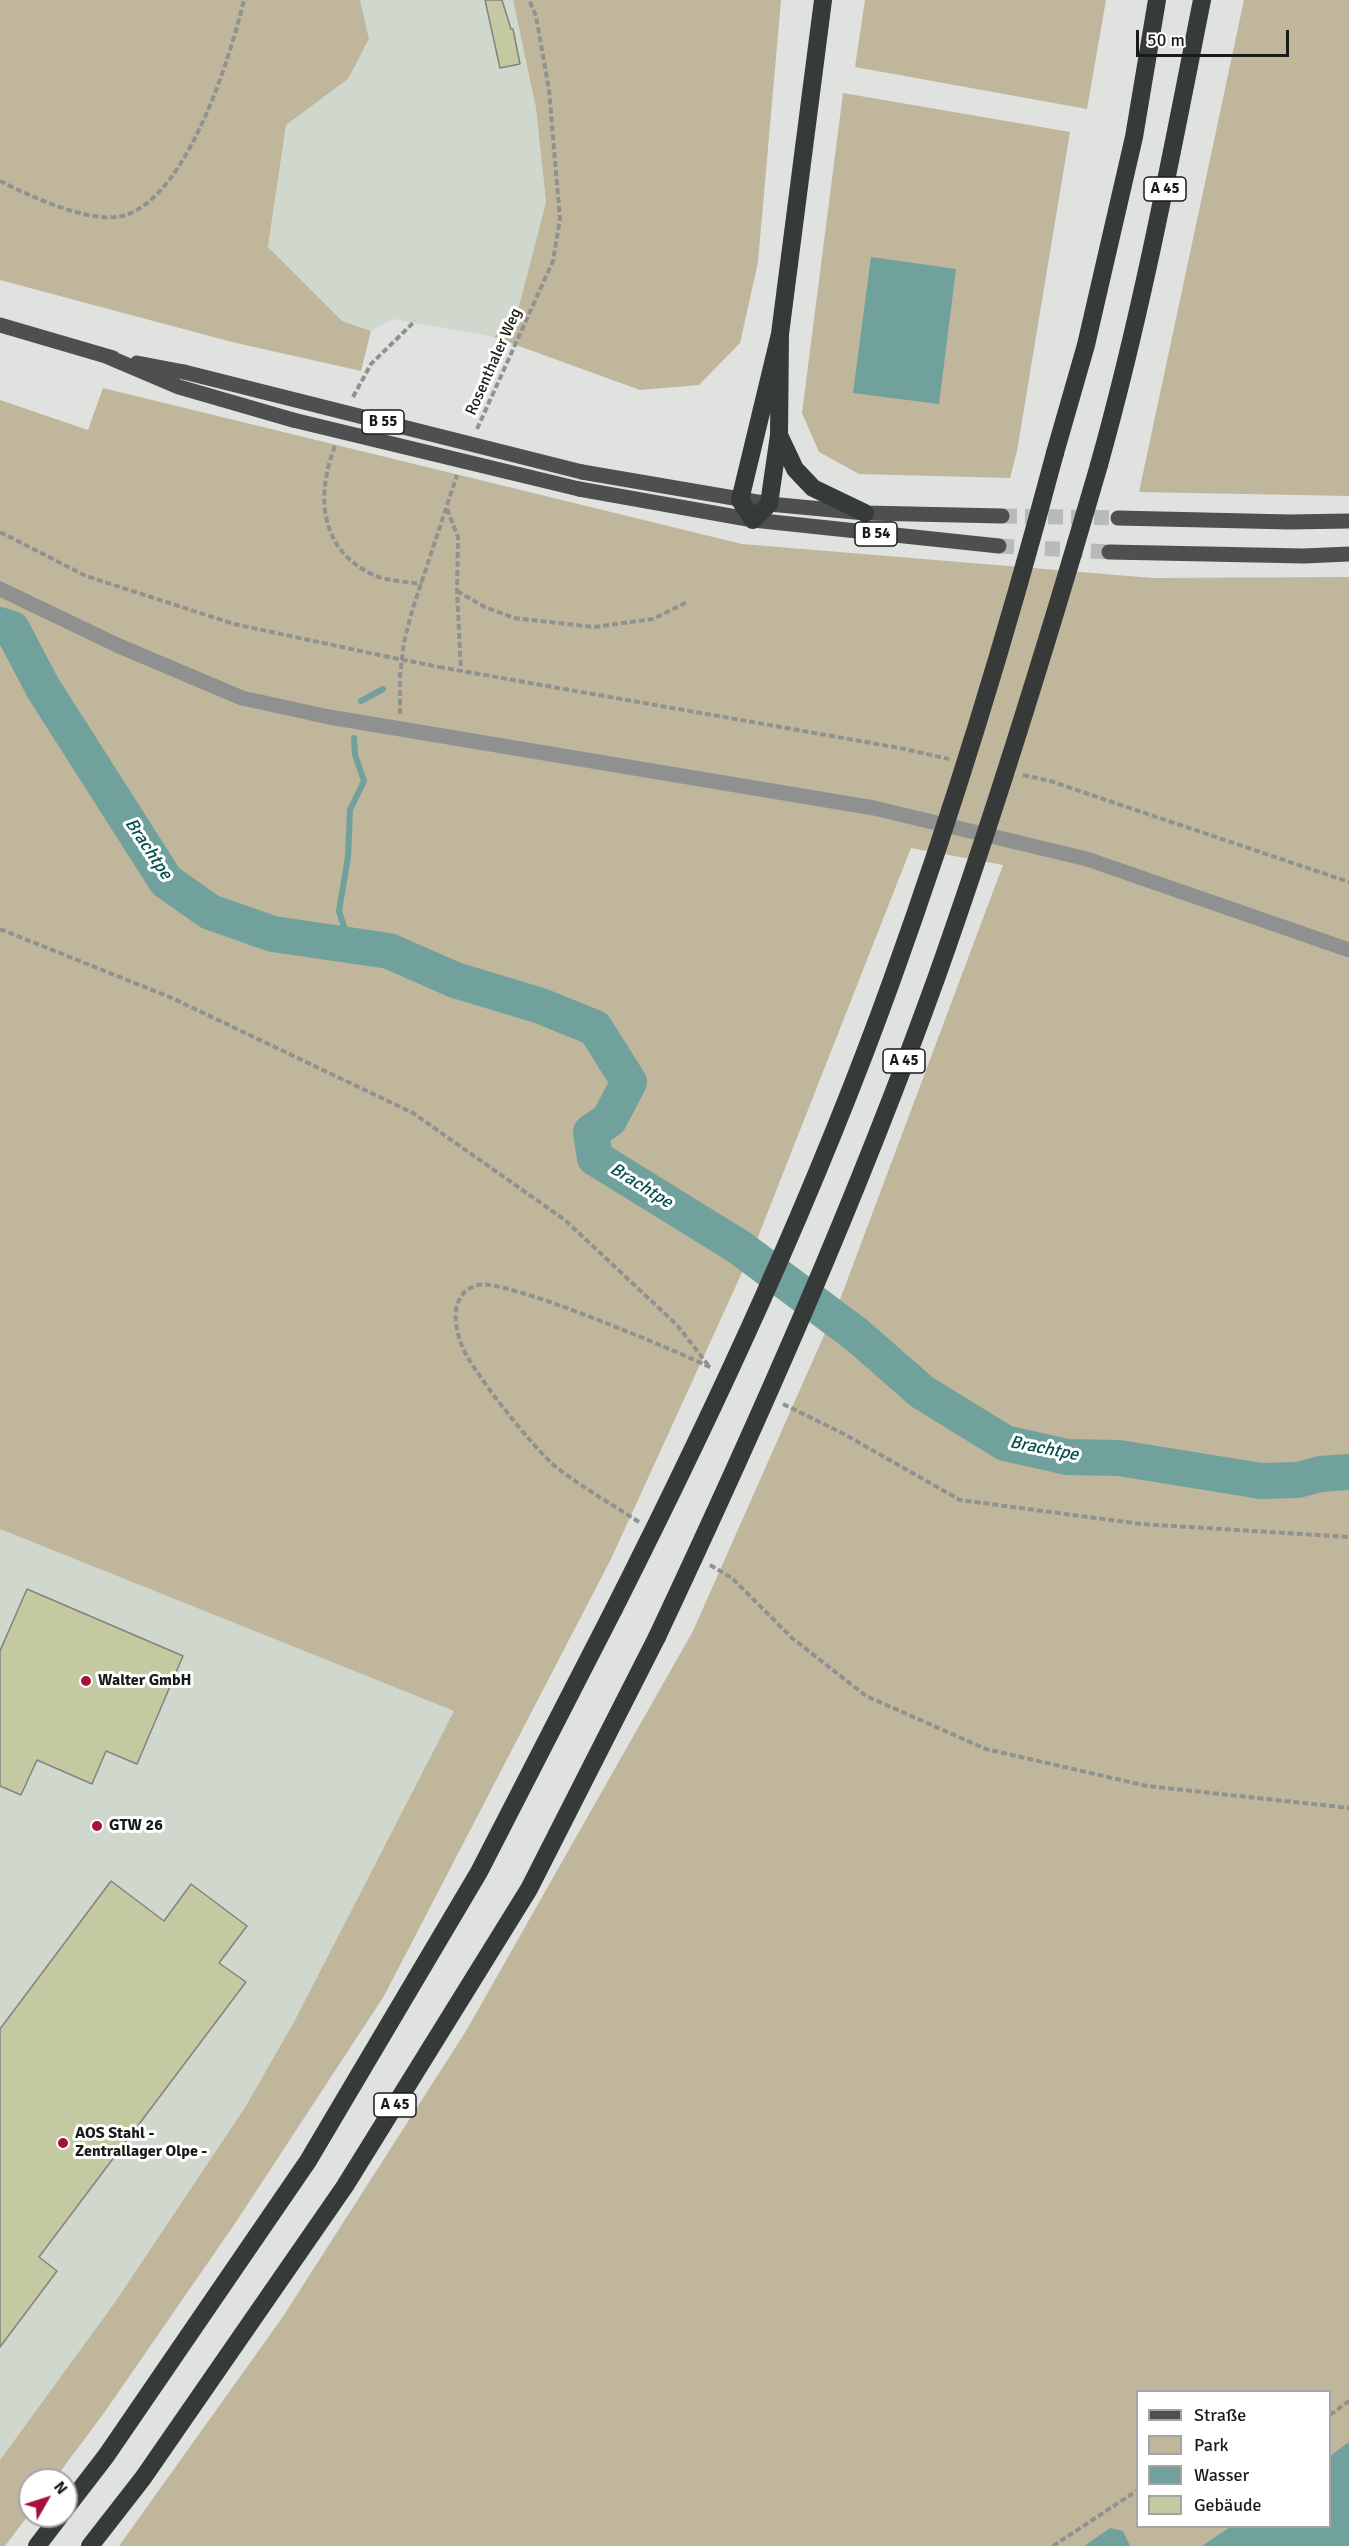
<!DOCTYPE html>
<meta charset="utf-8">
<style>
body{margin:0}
#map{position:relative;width:1349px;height:2546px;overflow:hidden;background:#dfe2de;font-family:Signika,sans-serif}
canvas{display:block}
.legend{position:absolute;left:1136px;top:2390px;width:195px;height:138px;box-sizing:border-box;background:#fff;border:2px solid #a3a4a3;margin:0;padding:8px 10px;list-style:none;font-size:18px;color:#191b19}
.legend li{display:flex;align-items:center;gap:12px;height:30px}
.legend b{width:30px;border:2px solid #a3a4a3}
.north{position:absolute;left:18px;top:2468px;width:60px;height:60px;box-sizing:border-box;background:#fff;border:2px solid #a3a4a3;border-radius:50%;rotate:51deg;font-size:16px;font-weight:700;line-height:24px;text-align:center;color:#191b19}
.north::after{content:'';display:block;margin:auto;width:21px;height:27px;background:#a8103c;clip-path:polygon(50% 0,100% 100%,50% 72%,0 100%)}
.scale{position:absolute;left:1136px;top:30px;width:153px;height:27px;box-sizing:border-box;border:3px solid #191b19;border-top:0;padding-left:8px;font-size:18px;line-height:21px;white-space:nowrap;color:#191b19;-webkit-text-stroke:4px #fff;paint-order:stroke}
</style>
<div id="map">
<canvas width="1349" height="2546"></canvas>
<ul class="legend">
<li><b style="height:8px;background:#4d504e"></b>Straße</li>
<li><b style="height:16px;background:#c0b69c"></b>Park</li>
<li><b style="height:16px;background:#70a19c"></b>Wasser</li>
<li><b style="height:16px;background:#c4c9a1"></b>Gebäude</li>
</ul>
<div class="north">N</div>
<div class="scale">50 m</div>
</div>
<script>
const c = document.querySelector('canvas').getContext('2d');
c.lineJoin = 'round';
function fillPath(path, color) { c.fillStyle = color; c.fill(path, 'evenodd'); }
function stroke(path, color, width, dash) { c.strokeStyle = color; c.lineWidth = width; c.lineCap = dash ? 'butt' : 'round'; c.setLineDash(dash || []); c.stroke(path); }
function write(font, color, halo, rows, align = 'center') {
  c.font = font + ' Signika,sans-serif'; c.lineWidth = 6; c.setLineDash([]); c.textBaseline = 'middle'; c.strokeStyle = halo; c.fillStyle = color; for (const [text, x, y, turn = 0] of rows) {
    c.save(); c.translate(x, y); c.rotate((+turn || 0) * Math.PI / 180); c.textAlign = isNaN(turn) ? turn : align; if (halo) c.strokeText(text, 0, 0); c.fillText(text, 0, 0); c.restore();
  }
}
const built = new Path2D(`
 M360 0H513L536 108 546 202 519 306 494 337 393 319 371 331 342 322 268 248 286 125 348 79 369 39Z
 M0 1529 454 1711 295 2020 244 2109 113 2305 0 2460Z`);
const green = new Path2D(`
 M0 0H360L369 39 348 79 286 125 268 247 342 321 371 331 361 371 232 342 0 280Z
 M513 0H781L758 262 740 343 699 385 640 390 494 337 519 306 546 202 536 108Z
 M865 0H1106L1087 109 855 67Z
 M1244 0H1349V496L1139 492Z
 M843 93 1070 132 1017 451 1010 478 859 474 819 452 802 413Z
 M103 388 742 544 1153 578 1349 577V2546H119L282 2318 466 2031 693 1631 841 1297 1003 865 911 848 756 1242 611 1559 384 1996 236 2222 104 2413 54 2480H30V2513L5 2546H0V2460L113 2305 244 2109 295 2020 454 1711 0 1529V400L88 430ZM1138 2392H1330V2526H1138Z`);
const water = new Path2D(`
 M871 257 956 269 939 404 853 393Z
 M1349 2442V2546H1202L1230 2527 1330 2526V2456Z
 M1110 2528 1123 2531 1130 2546H1084Z`);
const stream = new Path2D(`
 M361 701 383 689
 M350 946 339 911 348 857 350 810 364 781 355 755 354 738`);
const river = new Path2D(`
 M0 625 12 629 43 688 166 881 210 912 273 934 389 951 455 980 541 1006 595 1028 629 1082 609 1120 591 1132 595 1158 739 1247 857 1335 922 1392 1005 1443 1067 1457 1119 1458 1261 1481 1298 1480 1320 1474 1349 1472`);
const building = new Path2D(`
 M485 0H502L511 29H513L520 64 500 68Z
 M27 1589 183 1656 137 1764 106 1751 92 1784 37 1760 21 1795 0 1786V1651Z
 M111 1881 164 1921 191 1884 247 1926 219 1963 246 1982 39 2257 57 2271 0 2347V2029Z`);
const primaryTunnel = new Path2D(`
 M1002 516 1118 518
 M999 546 1109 552`);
const path = new Path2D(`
 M0 181C30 196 93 226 126 215 188 194 230 58 244 0
 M353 397 371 364 415 321
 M477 429 553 261 560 219 549 90 536 16 529 0
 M335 446C315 497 320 552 376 576 390 581 407 582 422 584
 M447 509 458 537 457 591 461 672
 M0 532 86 576 234 624 384 656
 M457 591 485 607 514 618 594 627 653 619 687 602
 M439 667 900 748 949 759
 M400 714V675L404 642 412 611 457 475
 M1023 775 1050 781 1349 882
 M0 929 172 998 413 1113 565 1220 677 1325 708 1365
 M783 1404 842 1433 960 1500 1141 1524 1349 1537
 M639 1522C611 1504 582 1487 556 1467 535 1450 467 1366 460 1341 453 1319 452 1292 478 1285 503 1277 681 1353 712 1368
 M710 1565 732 1578 792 1638 866 1696 986 1749 1147 1786 1349 1808
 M1330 2415 1349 2401
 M1053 2546 1138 2490`);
const street = new Path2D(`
 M0 589 119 646 242 698 329 717 874 808 1087 859 1349 950`);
const primary = new Path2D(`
 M0 325 113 358
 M106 356 179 387 293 420
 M137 363 184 372
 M582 472 769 504 865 513 1002 516
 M579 489 753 520 999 546
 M1118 518 1290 522 1349 521
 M1109 552 1304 556 1349 554`);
const highway = new Path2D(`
 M780 334 740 500 753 520 769 504 779 435 780 334 823 0
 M779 435 795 469 813 488 865 513
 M1055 453 1086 345 1134 137 1157 0
 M1099 465C1142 312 1171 156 1202 0
 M66 2508 106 2456 308 2161 479 1872 614 1609
 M37 2546 60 2516
 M90 2546 143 2478 345 2186 529 1889 657 1637`);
const pathBridge = new Path2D(`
 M384 656 439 667`);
const primaryBridge = new Path2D(`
 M184 372 582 472
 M293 420 579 489`);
const highwayBridge = new Path2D(`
 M614 1609C718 1403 815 1194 893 977 955 805 1008 630 1055 453
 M657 1637C759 1420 856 1201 937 976 997 807 1049 637 1099 465`);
const markers = [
 [86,1681,6,"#a8103c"],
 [97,1826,6,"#a8103c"],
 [63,2143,6,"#a8103c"]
];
const shields = [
 [1165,189,42],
 [383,422,42],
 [876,534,42],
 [904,1061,42],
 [395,2105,42]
];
const shieldNames = [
 ["A 45",1165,189],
 ["B 55",383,422],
 ["B 54",876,534],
 ["A 45",904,1061],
 ["A 45",395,2105]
];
const streetNames = [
 ["Rosenthaler Weg",494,362,-66]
];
const poiNames = [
 ["Walter GmbH",98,1681],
 ["GTW 26",109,1826],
 ["AOS Stahl -",75,2134],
 ["Zentrallager Olpe -",75,2152]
];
const waterNames = [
 ["Brachtpe",148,849,56],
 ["Brachtpe",641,1186,32],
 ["Brachtpe",1044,1449,11]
];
fillPath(built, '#d0d8cd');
fillPath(green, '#c0b69c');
fillPath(water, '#70a19c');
stroke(stream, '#70a19c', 6);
stroke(river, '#70a19c', 36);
fillPath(building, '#c4c9a1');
stroke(building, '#82837f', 1.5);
stroke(primaryTunnel, '#b7bab7', 15, [15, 8]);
stroke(path, '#8f928f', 4, [6, 3]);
stroke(street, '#8f9190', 15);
stroke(primary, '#4d504e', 15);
stroke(highway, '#363a38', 18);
stroke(pathBridge, '#8f928f', 4, [6, 3]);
stroke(primaryBridge, '#4d504e', 15);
stroke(highwayBridge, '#363a38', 18);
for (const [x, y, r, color] of markers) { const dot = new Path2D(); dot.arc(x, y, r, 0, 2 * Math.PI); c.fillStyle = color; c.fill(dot); stroke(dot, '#fff', 2); }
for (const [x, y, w] of shields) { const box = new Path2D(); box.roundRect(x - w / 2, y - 12, w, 24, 4.5); c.fillStyle = '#fff'; c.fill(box); stroke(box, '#191b19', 1.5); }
write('bold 15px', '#191b19', null, shieldNames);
write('16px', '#191b19', '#fff', streetNames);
write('bold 16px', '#191b19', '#fff', poiNames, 'left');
write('italic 18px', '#04514c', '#fff', waterNames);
</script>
